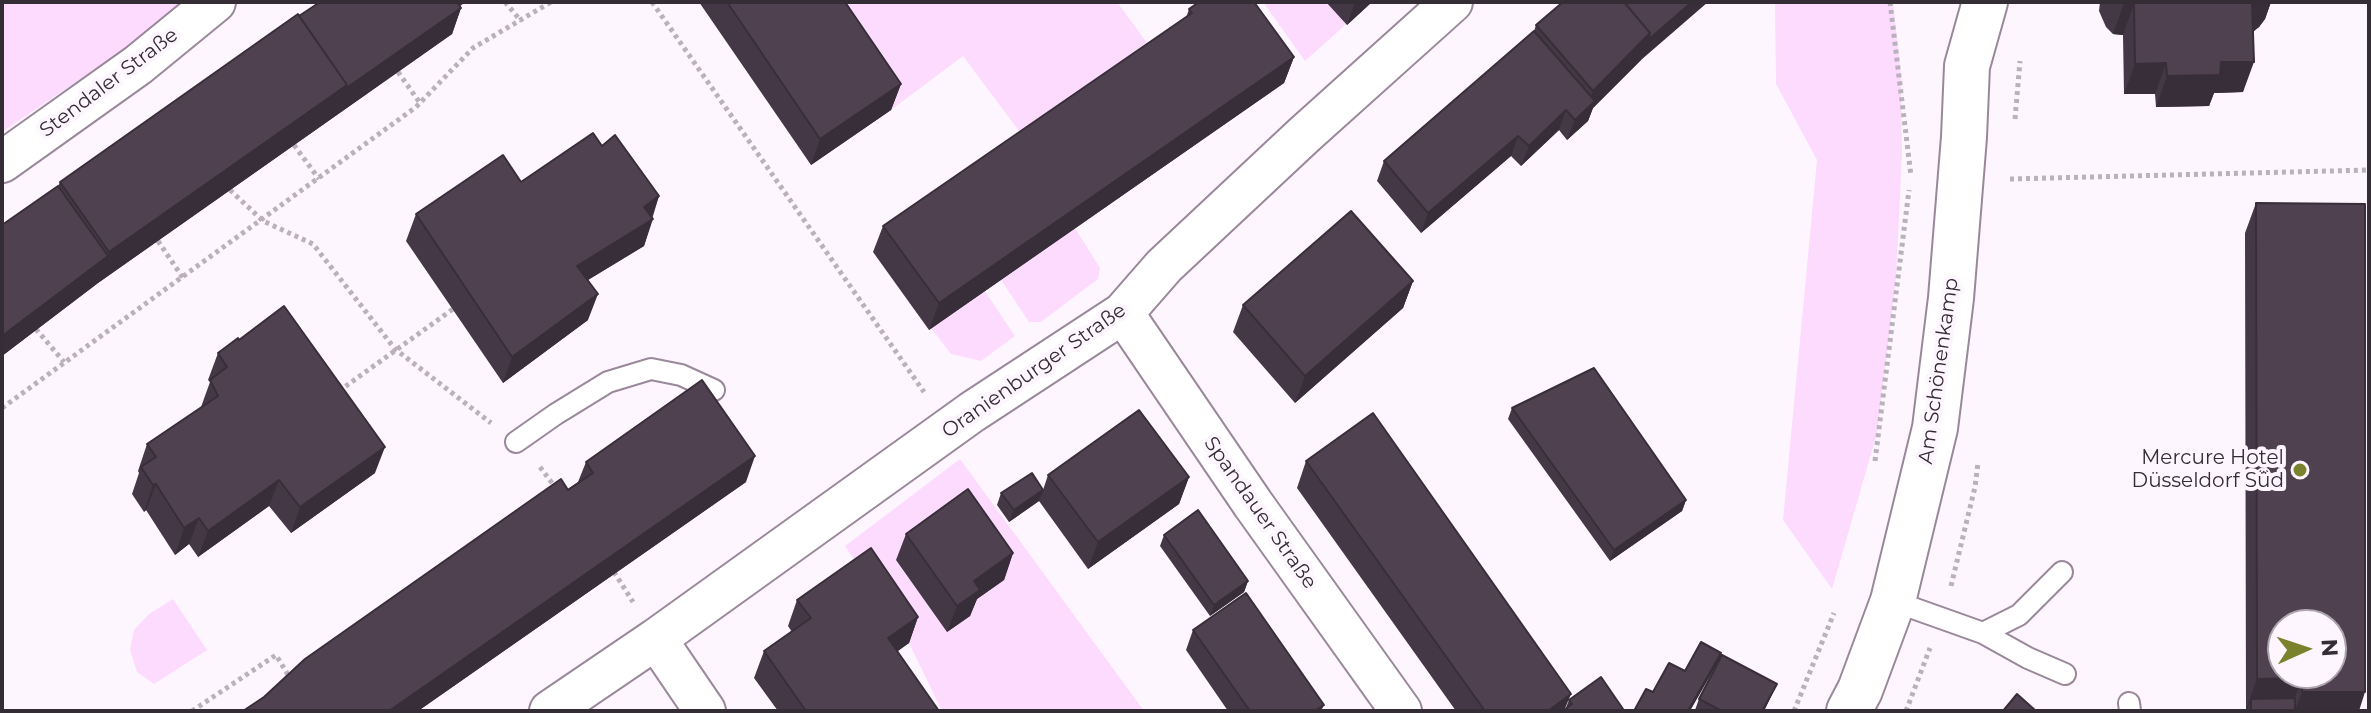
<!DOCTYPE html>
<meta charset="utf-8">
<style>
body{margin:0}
#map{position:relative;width:2371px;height:713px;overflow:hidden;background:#fef6fe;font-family:Montserrat,sans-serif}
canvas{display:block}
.frame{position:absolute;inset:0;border:4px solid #342d35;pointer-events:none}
.north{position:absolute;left:2267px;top:609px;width:80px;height:80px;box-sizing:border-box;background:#fef6fe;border:2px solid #ada6ae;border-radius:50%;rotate:87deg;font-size:22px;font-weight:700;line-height:32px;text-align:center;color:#342d35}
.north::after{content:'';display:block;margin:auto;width:28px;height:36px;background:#7b822d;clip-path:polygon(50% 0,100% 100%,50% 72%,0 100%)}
</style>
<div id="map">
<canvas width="2371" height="713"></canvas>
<div class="frame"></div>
<div class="north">N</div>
</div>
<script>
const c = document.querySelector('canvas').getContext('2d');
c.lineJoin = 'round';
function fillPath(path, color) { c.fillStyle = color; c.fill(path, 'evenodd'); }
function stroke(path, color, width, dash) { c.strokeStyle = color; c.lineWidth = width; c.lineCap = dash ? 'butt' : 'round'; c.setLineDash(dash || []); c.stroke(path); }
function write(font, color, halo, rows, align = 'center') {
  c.font = font + ' Montserrat,sans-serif'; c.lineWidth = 8; c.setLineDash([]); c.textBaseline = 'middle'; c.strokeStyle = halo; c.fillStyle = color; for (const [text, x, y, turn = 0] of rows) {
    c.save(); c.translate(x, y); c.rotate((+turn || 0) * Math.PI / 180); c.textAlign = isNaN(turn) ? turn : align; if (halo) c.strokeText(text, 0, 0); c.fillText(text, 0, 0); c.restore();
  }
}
const green = new Path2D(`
 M2 2H181L125 49 2 132Z
 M817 2H1117L1153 51 1025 139 963 56 891 110Z
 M1263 2H1371L1305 61Z
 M1775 2H1893L1901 75 1902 153 1896 279 1877 433 1832 589 1783 520 1817 160 1776 84Z
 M1075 228 1100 268 1098 279 1041 322H1029L1001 280Z
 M985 291 1015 336 981 361 951 354 931 328Z
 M960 459 1144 711H942L909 643 845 546Z
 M173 599 207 650 154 684 137 672 130 650 134 630 149 614Z`);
const path = new Path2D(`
 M505 2 521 21
 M652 2 924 392
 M1890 2 1911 176
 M398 72 420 103
 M2015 119 2020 61
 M294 145 319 179
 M2010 179 2369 170
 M230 190 263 221 313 244 395 349 491 423
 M158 241 183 278
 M36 329 64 362
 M339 391 453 309
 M2 408 416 107 473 48 551 2
 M1875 461 1909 190
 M540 467 555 487
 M614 572 633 602
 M1951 586 1975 487 1978 463
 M192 711 276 655 290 678
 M1794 711 1834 613
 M1906 711 1930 648`);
const lane = new Path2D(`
 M516 442 556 414 608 382 651 369 681 375 714 390
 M1893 601 1983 633 2028 658 2065 674
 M1983 633 2019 615 2062 572
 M2129 703 2130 711`);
const street = new Path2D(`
 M2 162 138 65 215 2
 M1123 313 1253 504 1401 711
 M656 639 705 711
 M550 711 656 639 972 412 1123 313 1164 266 1304 135 1452 2`);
const secondary = new Path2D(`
 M1849 711 1860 690 1893 601 1935 428 1951 298 1964 137 1967 66 1985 2`);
const wall = new Path2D(`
 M320 2H466L460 6 461 8 452 34 98 283 2 356V225L58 186 60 182Z
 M699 2H845L901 84 891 110 811 165Z
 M1326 2H1372L1347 25Z
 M2100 2H2271L2265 19 2259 27 2253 32 2243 92 2214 93 2209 106 2156 107 2155 94H2124L2123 35 2113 34 2106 27 2099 11Z
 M1189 9 1294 57 1284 83 929 330 873 252 883 226 1186 18Z
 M1536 25 1641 60 1593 108 1588 121 1567 140 1559 130 1521 166 1511 156 1421 233 1377 181 1384 161 1534 31Z
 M602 146 659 196 644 246 588 280V320L503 383 406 241 416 214 521 182Z
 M2256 203 2359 711H2247V710H2246L2245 233Z
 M1413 281 1403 308 1295 403 1233 332 1243 305Z
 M218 353 375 473 291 533 269 506 198 557 189 544 175 555 146 510 144 512 132 494 139 473 138 471 147 444 201 407 210 382 208 380Z
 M1512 408 1686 500 1682 511 1610 561 1508 419Z
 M1306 461 1565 710 1569 700 1623 711H1456L1297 488Z
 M586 462 746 482 418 711H243L578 482Z
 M1048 475 1189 477 1179 504 1088 569 1039 501 1009 522 997 505 1001 493 1043 490Z
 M906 534 1013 553 1004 580 977 599 970 616 947 632 896 560Z
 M1164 535 1248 581 1244 592 1210 616 1160 546Z
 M797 600 918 617 909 643 897 651 939 711H778L754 678 764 651 792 632 788 626Z
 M1193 630 1324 705 1321 711H1228L1186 650Z
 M1777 684 1764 711H1697L1695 710 1699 699Z`);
const shadedWall = new Path2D(`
 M1357 2H1372L1347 25 1354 5Z
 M1692 2H1708L1641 60 1593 108 1588 121 1567 140 1575 120 1587 109 1593 91 1650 33Z
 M2263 2H2271L2265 19 2259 27 2252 32V4Z
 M2124 3 2134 4 2123 35 2113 34Z
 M461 8 452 34 98 283 2 356V336L108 256 109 252 347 85Z
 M1294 57 1284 83 929 330 939 303Z
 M2221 62H2254L2243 92 2214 93 2209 106 2156 107 2167 76Z
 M2166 63 2155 94H2124L2135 64Z
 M901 84 891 110 811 165 820 139Z
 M1566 110 1559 130 1521 166 1529 146Z
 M1518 136 1511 156 1421 233 1428 213Z
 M659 196 650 221 653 219 644 246 568 292 577 266 644 207Z
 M1413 281 1403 308 1295 403 1305 376Z
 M598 294 588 320 503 383 512 357Z
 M385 447 375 473 291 533 300 507Z
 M755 456 746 482 418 711H389Z
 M1189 477 1179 504 1088 569 1098 542Z
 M279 480 269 506 198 557 208 531Z
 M156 484 146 510 144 512 153 485Z
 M1043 490 1039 501 1009 522 1014 510Z
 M1686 500 1682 511 1610 561 1614 550Z
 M199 518 189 544 175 555 184 528Z
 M1013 553 1004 580 977 599 970 616 947 632 957 606 974 581Z
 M1248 581 1244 592 1210 616 1214 605Z
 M918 617 909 643 879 665 888 638Z
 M1721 653 1717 664 1690 711H1688Z
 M2302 678 2291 709 2251 699 2247 710H2246L2257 679Z
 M1777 684 1764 711H1762Z
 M2302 692H2365L2359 711H2295Z
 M1571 694 1564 711H1548Z`);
const building = new Path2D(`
 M320 2H457L461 8 345 89 347 85 299 16Z
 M727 2H845L901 84 820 139Z
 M1199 2H1254L1294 57 939 303 883 226 1192 13 1189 9Z
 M1563 2H1624L1650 33 1593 91 1536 25Z
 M1624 2H1692L1648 40 1650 33Z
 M2123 2H2263L2252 4 2254 62H2221L2220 75 2167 76 2166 63 2135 64 2134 4Z
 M298 14 347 85 109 252 60 182Z
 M1534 31 1595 101 1575 120 1566 110 1529 146 1518 136 1428 213 1384 161Z
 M593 133 602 146 615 135 659 196 644 207 653 219 577 266 598 294 512 357 416 214 503 155 521 182Z
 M58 186 108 256 2 336V225Z
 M2256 203 2365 204V692H2302V678L2257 679ZM2283 625H2331V673H2283Z
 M1351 211 1413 281 1305 376 1243 305Z
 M284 306 385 447 300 507 279 480 208 531 199 518 184 528 156 484 153 485 141 467 156 457 147 444 218 396 210 380 227 367 218 353 238 338 239 340Z
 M1594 368 1686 500 1614 550 1512 408Z
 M702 380 755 456 389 711H243L264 697 305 659 561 479 568 490 593 473 586 462Z
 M1139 410 1189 477 1098 542 1048 475Z
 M1373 413 1571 694 1548 711H1485L1306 461Z
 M1032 473 1043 490 1014 510 1001 493Z
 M968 489 1013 553 974 581 980 590 957 606 906 534Z
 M1198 510 1248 581 1214 605 1164 535Z
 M871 548 918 617 888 638 939 711H806L764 651 811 618 797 600Z
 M1246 593 1324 705 1315 711H1250L1193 630Z
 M1701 642 1721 653 1688 711H1634L1646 689 1653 692 1669 663 1685 671Z
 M1722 655 1777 684 1762 711H1722L1699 699Z
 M1601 677 1623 709 1620 711H1563L1572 704 1569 700Z
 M2017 694 2036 711H2003Z
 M2295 698V711H2251V699Z`);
const markers = [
 [2300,470,8,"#7b822d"]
];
const streetNames = [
 ["Stendaler Straße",109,83,-37],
 ["Oranienburger Straße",1034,371,-35],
 ["Am Schönenkamp",1939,371,-82],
 ["Spandauer Straße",1260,513,55]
];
const poiNames = [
 ["Mercure Hotel",2284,458],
 ["Düsseldorf Süd",2284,481]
];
fillPath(green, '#fcdbff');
stroke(lane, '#99889a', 24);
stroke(street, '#99889a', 44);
stroke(secondary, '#99889a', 48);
stroke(path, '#bab2ba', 5, [4, 4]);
stroke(lane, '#fff', 20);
stroke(street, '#fff', 40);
stroke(secondary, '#fff', 44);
fillPath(wall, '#453846');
fillPath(shadedWall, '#382e39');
fillPath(building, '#504151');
stroke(building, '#382e39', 2);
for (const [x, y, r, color] of markers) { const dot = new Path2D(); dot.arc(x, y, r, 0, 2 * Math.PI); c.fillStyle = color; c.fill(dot); stroke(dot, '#fef6fe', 3); }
write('20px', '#342d35', '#fef6fe', streetNames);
write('20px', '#342d35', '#fef6fe', poiNames, 'right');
</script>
